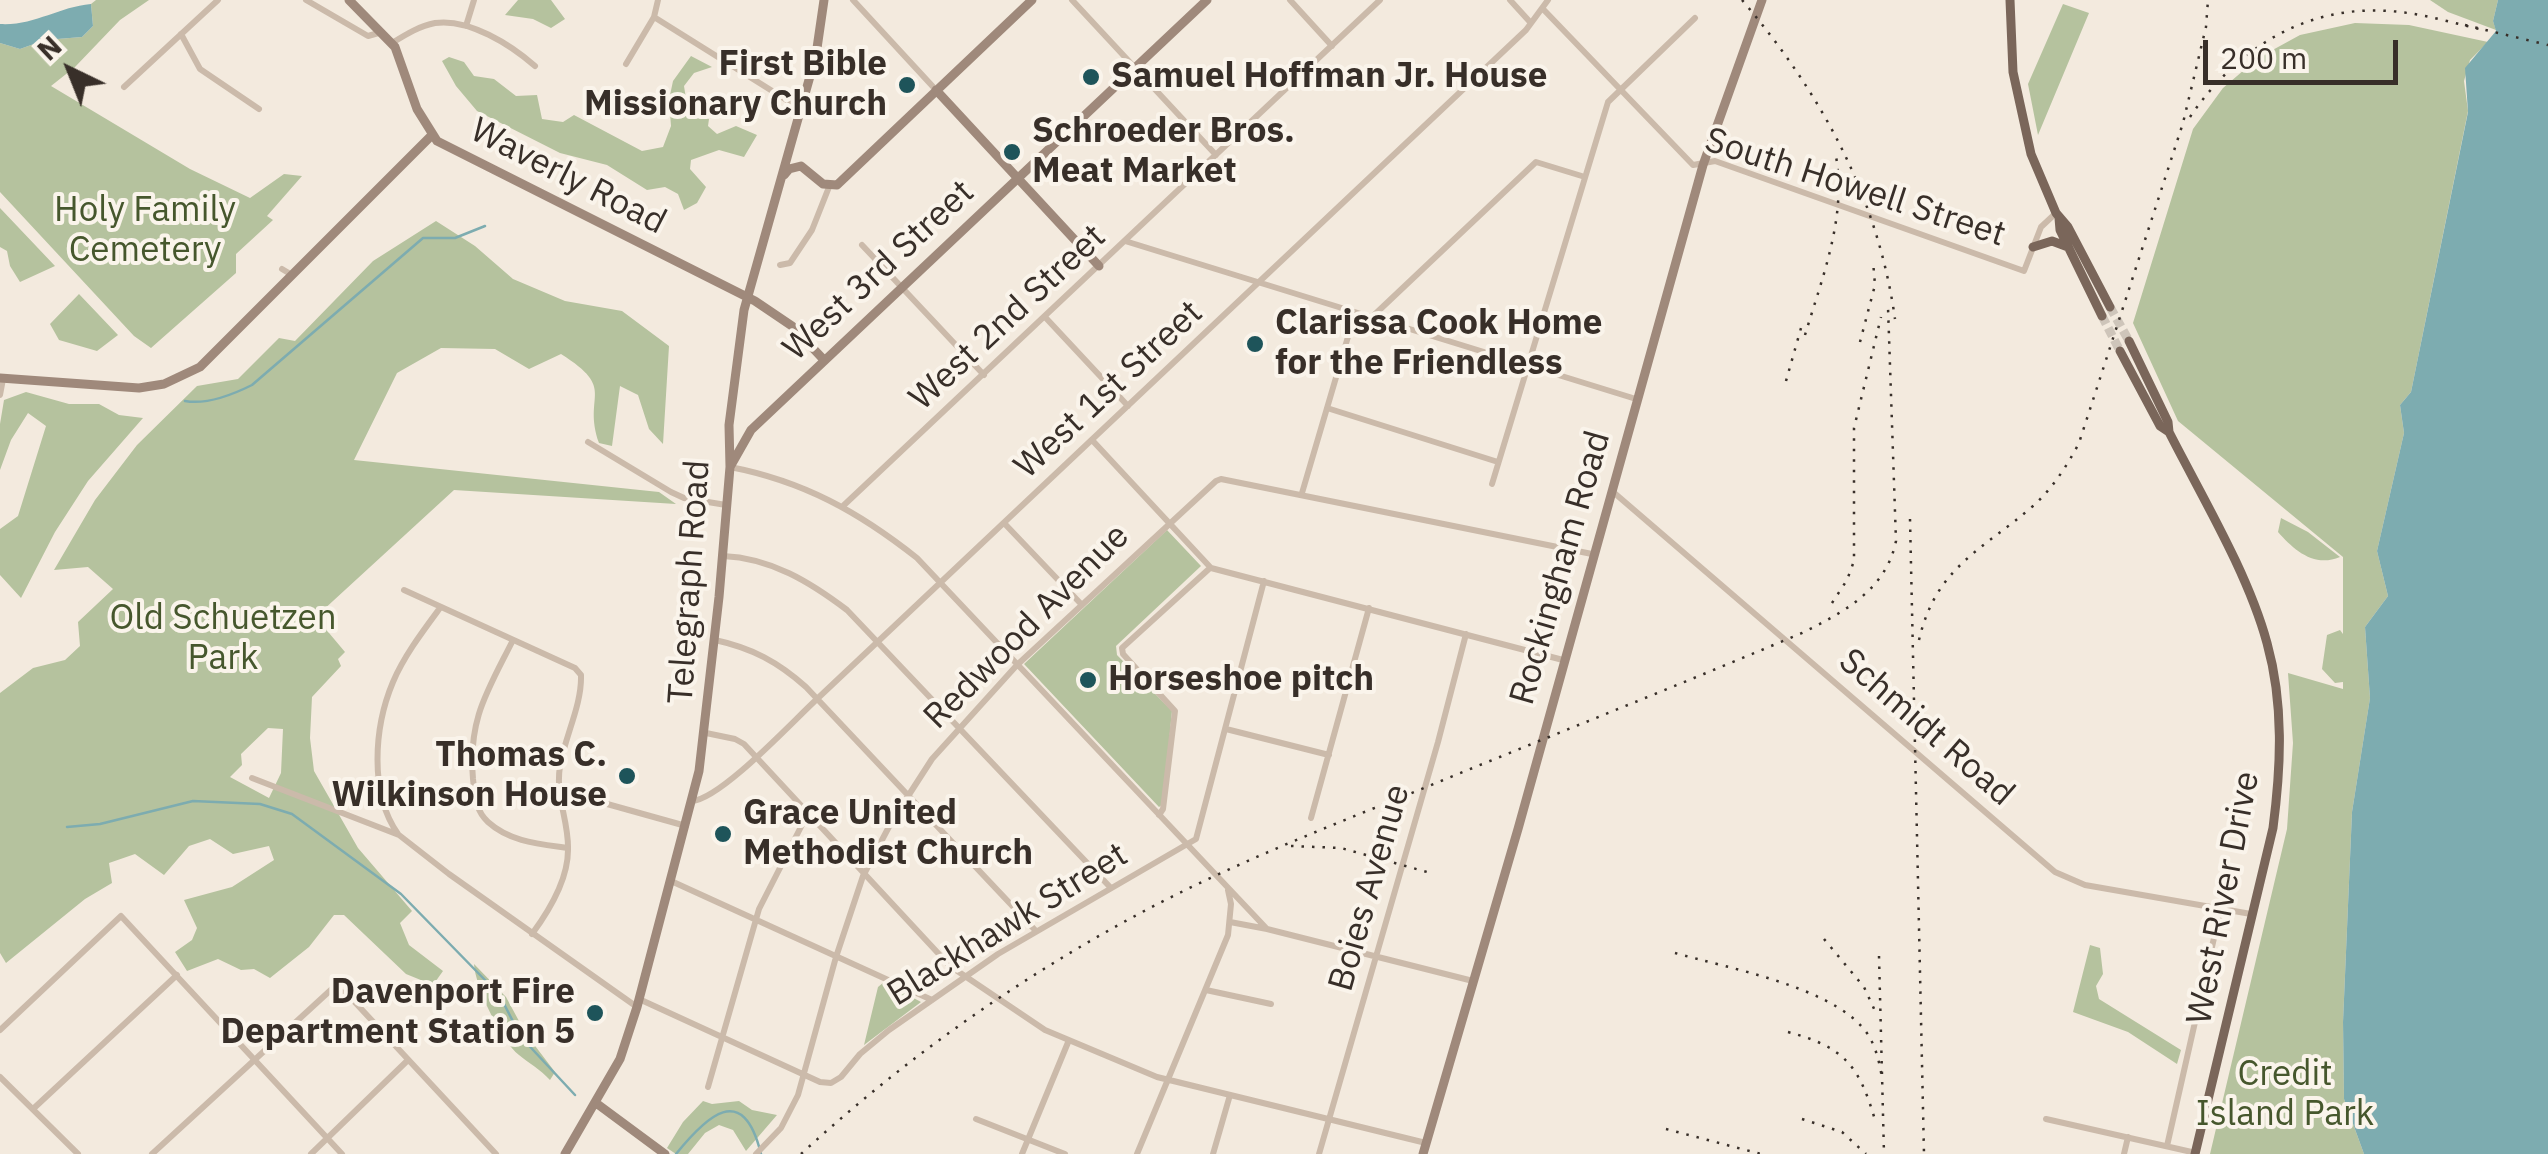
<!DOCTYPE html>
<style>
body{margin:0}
#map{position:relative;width:2548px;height:1154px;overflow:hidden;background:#f3eade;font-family:"IBM Plex Sans",sans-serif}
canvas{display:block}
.north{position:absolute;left:20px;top:20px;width:100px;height:100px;-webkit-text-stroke:8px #faf4eb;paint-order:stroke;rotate:317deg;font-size:28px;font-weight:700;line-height:40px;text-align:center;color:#382f29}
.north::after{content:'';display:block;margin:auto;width:35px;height:45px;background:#382f29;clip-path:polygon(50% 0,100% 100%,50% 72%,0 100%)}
.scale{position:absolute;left:2203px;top:40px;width:195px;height:45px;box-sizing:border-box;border:5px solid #382f29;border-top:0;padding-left:12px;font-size:30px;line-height:35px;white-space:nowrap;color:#382f29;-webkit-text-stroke:8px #faf4eb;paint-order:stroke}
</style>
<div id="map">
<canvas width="2548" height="1154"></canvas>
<div class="north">N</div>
<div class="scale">200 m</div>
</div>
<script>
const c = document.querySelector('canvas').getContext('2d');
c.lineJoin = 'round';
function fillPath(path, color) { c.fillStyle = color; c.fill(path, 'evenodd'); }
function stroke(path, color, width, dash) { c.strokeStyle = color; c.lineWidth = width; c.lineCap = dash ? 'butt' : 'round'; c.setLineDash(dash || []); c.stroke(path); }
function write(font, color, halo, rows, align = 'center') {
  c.font = font + ' "IBM Plex Sans",sans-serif'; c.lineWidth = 8; c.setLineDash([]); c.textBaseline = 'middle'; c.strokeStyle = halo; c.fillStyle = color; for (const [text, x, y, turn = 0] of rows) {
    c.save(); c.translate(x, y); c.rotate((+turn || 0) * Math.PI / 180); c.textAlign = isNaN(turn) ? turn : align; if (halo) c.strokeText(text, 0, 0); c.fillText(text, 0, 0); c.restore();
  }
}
const green = new Path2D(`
 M96 0H149L120 20 75 67 51 86 190 169 250 198 284 174 302 176 267 216 273 220 236 254V273L151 348 134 336 0 192V43L20 49 45 40 82 37 93 26 91 4Z
 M518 0H551L565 19 551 28 533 19 505 15Z
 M2430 0H2498L2493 21 2496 30 2448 12Z
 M2063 4 2089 13 2038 135 2028 84Z
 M2355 23 2409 25 2488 42 2470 60 2464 81 2468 111 2411 392 2400 405 2404 433 2377 551 2388 596 2365 627 2370 698 2352 812 2343 1022 2344 1099 2364 1154H2210L2287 829 2293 743 2288 673 2343 689V682L2335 683 2322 669 2327 635 2340 630 2343 634V557L2178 421 2133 323 2193 129 2223 88 2258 58 2300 35Z
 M691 56 712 67 694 73 684 86 687 105 709 119 708 126 717 134 736 126 757 135 744 157 719 150 691 160 690 169 706 187 697 203 684 210 678 194 665 187 647 190 607 165 560 153 477 111 456 86 442 61 449 57 464 62 474 76 494 79 516 96 537 95 542 119 563 122 574 115 642 151 663 147 671 126 669 100 673 81Z
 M0 208 55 266 20 282 10 266 7 251 0 247Z
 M436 221 475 246 513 279 565 301 622 311 669 346 663 444 649 429 638 395 620 386 612 446 599 443C582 394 618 390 561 354L529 369 495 349 441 348 397 373 354 460 659 492 676 504 454 490 321 612 324 627 345 652 338 659 341 666 312 697 310 738 314 771 358 848 412 911 400 923 409 945 443 971 433 985 406 974 344 915H334L309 947 270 978 254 969 241 970 218 959 187 971 175 952 192 940 197 928 184 900 232 887 274 860 269 846 233 854 210 839 189 846 164 875 135 854 109 863 112 883 85 899 6 963 0 953V693L33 668 65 660 80 646 78 622 113 589 88 567 54 570 95 500 137 445 197 386 238 379 279 338 295 341 373 261ZM268 728 283 729 281 773 269 798 230 777 242 765 241 754Z
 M79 294 118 335 97 351 59 340 50 324Z
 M26 392 69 404H99L119 415 143 418 88 481 55 532 21 598 0 575V529L18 516 46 426 28 413 11 440 0 470V424L4 400Z
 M2281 518 2308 532 2340 557C2314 568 2294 550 2278 532Z
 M1167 530 1201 566 1116 646 1117 655 1172 711 1163 804 1159 807 1024 664Z
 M2090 945 2100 948 2103 974 2096 986 2099 999 2181 1050 2177 1064 2128 1032 2073 1012Z
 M474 964 506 997 526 1034 555 1072 550 1080C540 1069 530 1064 519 1055 501 1041 475 986 474 964Z
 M884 982 921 1002 864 1045 878 987Z
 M703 1101 712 1104 739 1101 752 1110 777 1115 746 1151 733 1130 719 1125 705 1133 688 1154H676L667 1148 683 1122Z`);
const water = new Path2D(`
 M2498 0H2548V1154H2364L2344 1099 2343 1022 2352 812 2370 698 2365 627 2388 596 2377 551 2404 433 2400 405 2411 392 2468 112 2465 68 2496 31 2493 21Z
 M91 4 93 26 82 37 45 40 20 49 0 43V24C34 26 58 7 91 4Z`);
const stream = new Path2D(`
 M185 401C207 405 232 395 252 385L423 238H455L485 226
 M67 827 100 824 193 801 260 804 292 814 401 894 485 980 503 1002 521 1037 575 1095
 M676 1154C706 1117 743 1080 761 1154`);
const primaryTunnel = new Path2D(`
 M2110 307 2129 341
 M2102 316 2120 351`);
const street = new Path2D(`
 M306 0 368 36 382 32
 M853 0 936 90
 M1072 0 1216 155
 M1290 0 1332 46
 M1510 0 1530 22
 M1543 9 1693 165 1715 161 2024 271 2041 227 2056 213
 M654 17 801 109
 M466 26 474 0
 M181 34 200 69 259 109
 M392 43C405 35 419 26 435 23 469 18 511 45 535 66
 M626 64 654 17 658 0
 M124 87 218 0
 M1125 241 1636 399
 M862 245 984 375
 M780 265 790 263 812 230 829 187
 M282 269 292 275
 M1045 317 1128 406
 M1372 317 1536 162 1585 177
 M0 395 3 379
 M1327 408 1498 462
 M1092 440 1211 568 1563 660
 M588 442 671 492 684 498 726 505
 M730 467C803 481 859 512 917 558L1267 929 1473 981
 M1492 484 1608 102 1695 18
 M1612 491 2055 872 2085 885 2251 914
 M1302 493 1355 313
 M843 506 1380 0
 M1004 523 1082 605
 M723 556C771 558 810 582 847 610L1110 887
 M404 590 575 668 581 675C582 705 565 736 560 766 555 798 569 820 568 850 568 879 549 911 532 934
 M513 640C487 692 468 719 473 779 475 795 475 810 488 822 510 842 540 844 568 848
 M715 640C752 648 778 662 806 687L1035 930
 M1226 729 1329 755
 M706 733 735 739 744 744 950 966 1045 1030 1157 1077 1426 1143
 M252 778 399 835 449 874 637 1007
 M557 790 686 826
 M692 801C721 799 792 722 817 699L1526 30 1548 0
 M1159 815 1163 809 1175 711 1123 654 1122 648 1210 568
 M1311 818 1369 608
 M398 834C369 793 374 727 393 682 404 656 423 631 440 608
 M671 881 932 1000
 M1230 922 1267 929
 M1206 990 1271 1004
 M639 999 820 1082 831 1083 841 1077 860 1054 889 1030 998 954 1196 839 1264 581
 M0 1030 121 916 342 1154
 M0 1077 78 1154
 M708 1087 759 909 807 815
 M33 1109 177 975
 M976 1119 1065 1154
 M2046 1119 2196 1153
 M2167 1146 2221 907
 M152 1154 334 987 351 998 496 1154
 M311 1154 407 1061
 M756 1154 781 1128 798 1095 836 957 863 876 892 821 932 759 1017 665 1216 481 1221 479 1592 554
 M1022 1154 1069 1040
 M1137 1154 1228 935 1231 904 1228 890
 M1213 1154 1230 1095
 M1319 1154 1438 742 1466 634
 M2124 1154 2128 1137`);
const secondary = new Path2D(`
 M349 0 395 47 417 109 437 141 755 301 792 326 824 360
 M936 90 1099 266
 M784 175 789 169 801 166 823 184 837 185 1032 0
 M0 378 139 388 164 384 200 367 432 135
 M730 467 751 430 1207 0
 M596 1103 665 1154
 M565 1154 620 1059 637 1007 699 771 719 597 730 467 729 425 744 310 816 55 824 0
 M1423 1154 1518 829 1703 165 1762 0`);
const primary = new Path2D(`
 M2010 0 2013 72 2031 154 2056 213 2068 227 2110 307
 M2059 218 2060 230 2102 316
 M2033 247 2052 241 2068 247
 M2129 341 2168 422 2169 432C2202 497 2248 573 2267 643 2284 704 2281 767 2273 828L2195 1154
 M2120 351 2160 426 2169 432`);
const rail = new Path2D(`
 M1742 0C1821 93 1878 197 1895 319
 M2465 25 2548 45
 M2190 117C2236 49 2305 5 2389 11 2420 13 2450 22 2479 29
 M1805 335C1823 275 1848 214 1835 151
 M1860 342 1875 285 1873 261
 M1786 381 1803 321
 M1910 519 1924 1154
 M1832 603 1847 580 1854 561V428L1881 317
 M1919 640C1936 567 1981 551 2033 506 2052 489 2067 466 2079 443L2183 123 2206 27 2208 0
 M1291 846 1341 848 1427 872
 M1824 939 1864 987 1875 1011
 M1675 953C1728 968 1827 986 1863 1028 1875 1042 1879 1060 1882 1078
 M1879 956 1884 1154
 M1788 1032C1844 1047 1859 1065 1875 1120
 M1802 1119 1842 1132 1866 1154
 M1666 1129 1761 1154
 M801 1154C901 1062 1013 982 1133 917 1227 866 1325 828 1424 788 1550 736 1677 686 1802 633 1844 612 1886 590 1896 541L1888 307`);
const markers = [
 [1091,77,10,"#1e545a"],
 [907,85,10,"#1e545a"],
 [1012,152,10,"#1e545a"],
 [1255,344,10,"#1e545a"],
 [1088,680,10,"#1e545a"],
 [627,776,10,"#1e545a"],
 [723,834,10,"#1e545a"],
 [595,1013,10,"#1e545a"]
];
const poiNames = [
 ["First Bible",887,65,"right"],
 ["Missionary Church",887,105,"right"],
 ["Samuel Hoffman Jr. House",1111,77],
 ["Schroeder Bros.",1032,132],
 ["Meat Market",1032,172],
 ["Clarissa Cook Home",1275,324],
 ["for the Friendless",1275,364],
 ["Horseshoe pitch",1108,680],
 ["Thomas C.",607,756,"right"],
 ["Wilkinson House",607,796,"right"],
 ["Grace United",743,814],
 ["Methodist Church",743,854],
 ["Davenport Fire",575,993,"right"],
 ["Department Station 5",575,1033,"right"]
];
const streetNames = [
 ["Waverly Road",568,177,27],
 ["South Howell Street",1855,188,18],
 ["West 3rd Street",879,271,-43],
 ["West 2nd Street",1008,318,-43],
 ["West 1st Street",1109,390,-43],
 ["Rockingham Road",1561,568,-74],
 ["Telegraph Road",690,582,-86],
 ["Redwood Avenue",1027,627,-45],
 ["Schmidt Road",1926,728,41],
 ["Boies Avenue",1370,888,-74],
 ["West River Drive",2224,898,-79],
 ["Blackhawk Street",1008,925,-32]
];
const parkNames = [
 ["Holy Family",145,211],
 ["Cemetery",145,251],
 ["Old Schuetzen",223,619],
 ["Park",223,659],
 ["Credit",2285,1075],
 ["Island Park",2285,1115]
];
fillPath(green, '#b5c29e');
fillPath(water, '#7dacb0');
stroke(stream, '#7dacb0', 2.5);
stroke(primaryTunnel, '#cec5ba', 9, [9, 4.5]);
stroke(street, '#cbbaaa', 6);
stroke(secondary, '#9f897b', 9);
stroke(primary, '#7a665a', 9);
stroke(rail, '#382f29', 2.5, [2.5, 8]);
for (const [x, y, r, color] of markers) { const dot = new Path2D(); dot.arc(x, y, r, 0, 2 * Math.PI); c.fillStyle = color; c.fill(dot); stroke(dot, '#faf4eb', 4); }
write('bold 35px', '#382f29', '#faf4eb', poiNames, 'left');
write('35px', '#382f29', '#faf4eb', streetNames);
write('35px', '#46572d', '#faf4eb', parkNames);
</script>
